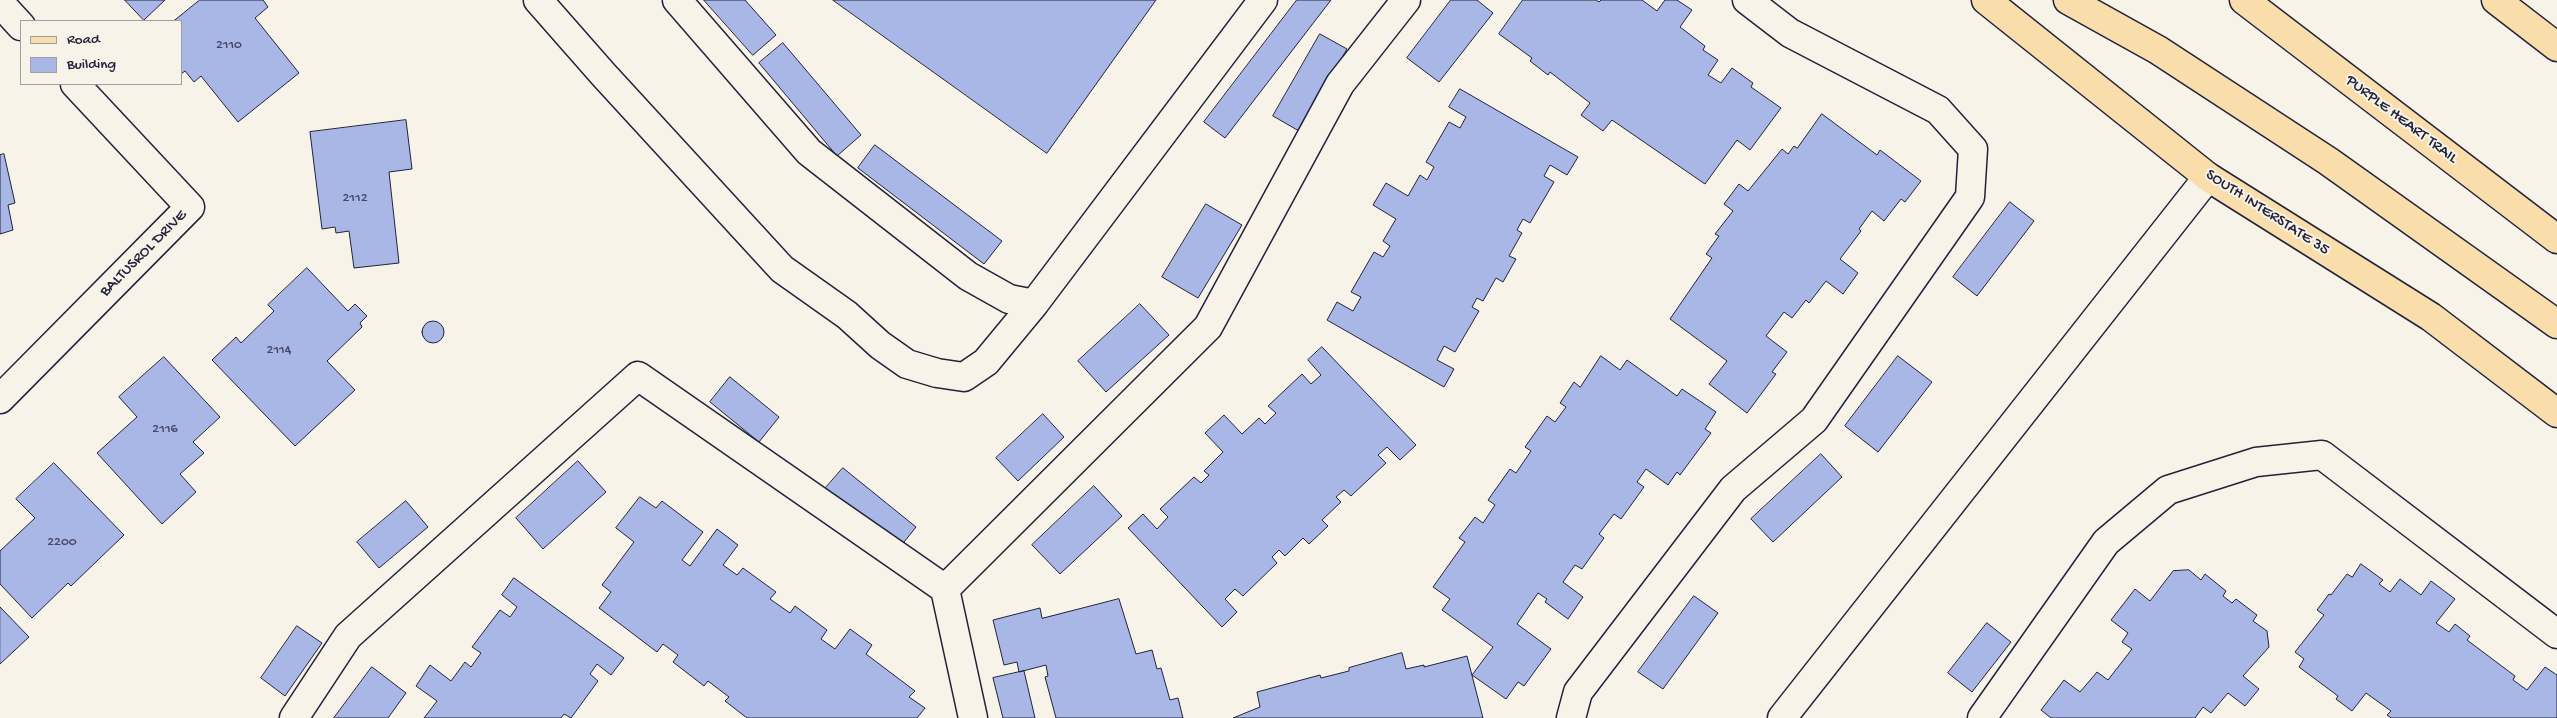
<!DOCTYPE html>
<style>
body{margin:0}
#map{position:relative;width:2557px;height:718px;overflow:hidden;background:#f7f3e8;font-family:"Gochi Hand",sans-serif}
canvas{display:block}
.legend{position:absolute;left:20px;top:20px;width:162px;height:65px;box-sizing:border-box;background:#f7f3e8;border:1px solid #a29fa3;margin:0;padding:6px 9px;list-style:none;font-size:15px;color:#22223b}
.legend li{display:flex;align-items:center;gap:10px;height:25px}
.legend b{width:25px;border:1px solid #a29fa3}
</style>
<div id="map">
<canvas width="2557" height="718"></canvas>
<ul class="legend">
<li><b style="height:6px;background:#f9deab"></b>Road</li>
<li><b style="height:14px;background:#a9b7e6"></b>Building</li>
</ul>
</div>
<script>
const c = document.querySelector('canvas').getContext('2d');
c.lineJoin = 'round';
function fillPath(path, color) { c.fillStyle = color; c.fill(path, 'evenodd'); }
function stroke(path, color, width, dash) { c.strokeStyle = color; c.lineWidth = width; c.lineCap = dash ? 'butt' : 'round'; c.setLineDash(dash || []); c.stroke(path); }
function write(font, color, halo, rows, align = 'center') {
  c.font = font + ' "Gochi Hand",sans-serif'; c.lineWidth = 4; c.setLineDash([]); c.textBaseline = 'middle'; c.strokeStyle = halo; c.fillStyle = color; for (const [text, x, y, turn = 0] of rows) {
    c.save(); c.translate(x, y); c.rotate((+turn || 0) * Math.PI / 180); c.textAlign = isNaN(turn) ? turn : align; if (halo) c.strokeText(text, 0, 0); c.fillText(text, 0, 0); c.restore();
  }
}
const building = new Path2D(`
 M125 0H165L144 20Z
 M200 0H263L268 7 255 18 299 73 238 122 201 76 194 82 185 71 181 74V21H174Z
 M704 0H745L776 35 753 55Z
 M833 0H1156L1047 153Z
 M1297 0H1331L1225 138 1204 122Z
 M1451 0H1477L1493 13 1439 82 1407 58Z
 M1523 0H1596L1599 2 1601 0H1642L1657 11 1665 0H1677L1692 10 1680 27 1705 46 1703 50 1718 60 1708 75 1721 83 1732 68 1753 83 1751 87 1781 108 1750 150 1737 140 1705 184 1612 120 1603 131 1581 115 1590 103 1550 72 1548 75 1530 61 1532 58 1499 34Z
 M1320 34 1347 49 1299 131 1273 116Z
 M783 43 861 135 837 156 759 63Z
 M1460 89 1578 157 1567 175 1550 165 1544 176 1554 182 1530 223 1523 219 1517 230 1522 233 1509 256 1516 259 1503 282 1496 278 1483 301 1477 298 1472 307 1479 311 1455 352 1444 346 1437 360 1454 369 1444 387 1327 320 1337 302 1353 311 1361 297 1351 292 1374 252 1383 257 1390 246 1383 241 1396 219 1373 205 1386 183 1408 196 1420 175 1427 180 1434 167 1426 162 1449 122 1460 128 1466 117 1449 107Z
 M1822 114 1877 155 1880 150 1921 181 1905 202 1901 199 1884 221 1872 211 1859 229 1861 231 1840 259 1858 273 1843 294 1826 281 1809 303 1806 300 1792 318 1784 312 1766 336 1787 352 1772 372 1776 374 1747 413 1709 384 1727 361 1670 319 1712 258 1706 254 1719 236 1715 234 1733 211 1724 204 1739 184 1748 191 1782 149 1788 154 1794 146 1797 148Z
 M406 120 412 169 389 172 399 263 354 268 349 231 336 233 335 227 322 229 310 132Z
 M875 145 1002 241 984 264 858 168Z
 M4 154 15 203 8 205 13 230 0 234V155Z
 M2010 202 2034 221 1977 296 1953 277Z
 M1206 204 1242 225 1198 298 1162 277Z
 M307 268 348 311 355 304 367 316 360 323 362 327 327 361 355 390 295 446 212 360 236 337 241 343 274 311 268 305Z
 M1140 304 1169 335 1106 392 1078 361Z
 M422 332a11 11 0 1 1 22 0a11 11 0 1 1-22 0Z
 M1322 347 1416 445 1400 460 1387 447 1378 455 1386 463 1351 496 1344 490 1336 497 1341 502 1322 520 1328 526 1309 544 1303 538 1285 556 1279 550 1272 557 1277 563 1243 596 1235 589 1225 599 1237 612 1222 627 1128 528 1143 514 1157 529 1168 517 1160 509 1194 477 1201 483 1209 475 1204 471 1223 452 1205 433 1224 415 1242 434 1259 418 1265 424 1276 413 1268 406 1302 374 1311 384 1321 375 1308 360Z
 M1601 356 1620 370 1627 360 1677 396 1682 389 1716 412 1705 429 1711 433 1680 475 1677 472 1668 485 1646 469 1637 482 1644 487 1621 519 1614 514 1599 534 1604 538 1582 569 1575 565 1563 582 1583 597 1568 619 1545 602 1547 599 1538 593 1517 624 1551 649 1524 686 1518 682 1506 699 1472 675 1493 647 1442 610 1450 599 1433 587 1465 542 1459 538 1475 517 1483 523 1495 505 1488 500 1510 469 1516 473 1531 451 1525 447 1547 416 1555 422 1566 407 1560 403 1574 382 1580 387Z
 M1898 356 1932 382 1878 452 1845 426Z
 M164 357 220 417 193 442 204 453 180 474 196 492 162 524 97 453 137 417 119 397Z
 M730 377 779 417 759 442 710 402Z
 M1043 414 1064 437 1018 481 996 458Z
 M1821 454 1842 477 1773 542 1751 519Z
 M578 461 606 492 543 549 516 518Z
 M54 463 124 535 71 586 68 583 32 618 0 584V551L35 518 16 499Z
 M843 468 916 527 897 551 823 491Z
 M1094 486 1122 516 1060 574 1032 545Z
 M640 497 656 508 662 501 703 532 682 560 690 566 717 529 738 545 723 565 737 575 743 568 776 592 770 599 790 613 795 606 827 630 821 639 835 649 850 629 872 645 866 654 915 691 909 697 925 708 917 718H747L725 701 729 697 708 681 704 686 673 662 678 655 663 644 657 652 599 608 611 592 602 585 634 542 616 528Z
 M406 501 428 527 379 568 357 542Z
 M2361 564 2383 580 2379 584 2390 592 2400 579 2421 595 2431 581 2455 599 2436 623 2449 632 2455 624 2470 636 2467 640 2515 676 2513 680 2527 690 2545 667 2557 675V718H2391L2387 715 2391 711 2366 693 2352 711 2336 699 2338 696 2299 667 2304 659 2295 652 2324 615 2317 610 2329 594 2331 595 2347 574 2352 577Z
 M2189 570 2201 580 2205 574 2226 591 2223 596 2232 603 2236 599 2257 615 2253 621 2267 631 2269 647 2243 676 2259 689 2245 706 2228 693 2211 713 2203 707 2195 718H2051L2041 710 2064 680 2080 692 2097 672 2108 680 2132 649 2122 642 2128 633 2111 620 2135 589 2150 601 2173 571Z
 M514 578 624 658 611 675 597 664 590 674 598 681 571 718 564 714 561 718H424L437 701 416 686 430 665 451 681 465 662 471 667 481 653 472 647 500 610 510 617 517 607 502 595Z
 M1694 596 1718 613 1663 689 1638 672Z
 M1119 599 1136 654 1152 650 1157 669 1161 668 1170 700 1178 698 1183 718H1056L1045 677 1048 676 1046 665 1019 672 1017 662 1004 665 993 620 1040 608 1042 618Z
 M0 607 29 637 0 664Z
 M1987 623 2011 642 1972 692 1948 673Z
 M297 626 322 643 285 696 261 678Z
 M1402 653 1406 669 1424 665V667L1467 656 1483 718H1233L1260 707 1257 692 1320 675 1321 678 1349 671V668Z
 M372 667 406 693 388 718H334Z
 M1024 671 1035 718H1003L993 678Z`);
const minor = new Path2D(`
 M538 0 603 74 782 269 847 315 880 345 907 364 937 373 964 377 986 362 1034 304
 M677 0 809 152 968 276 1009 299 1034 304 1263 0
 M0 3 21 26
 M0 399 190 207 75 84
 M294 718 348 636 638 376 945 589
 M973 718 945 589 1208 327 1340 84 1406 0
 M1571 718 1578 692 1733 489 1814 420 1970 197 1973 149 1938 110 1790 33 1747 0
 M1782 718 2208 177
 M1982 718 2106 542 2168 490 2256 462 2322 455 2557 634`);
const major = new Path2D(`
 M1986 0 2208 177 2431 317 2557 413`);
const highway = new Path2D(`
 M2068 0 2158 50 2328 161 2557 324
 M2244 0 2557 239
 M2496 0 2557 47`);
const numberNames = [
 ["2110",229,46],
 ["2112",355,199],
 ["2114",279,351],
 ["2116",165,430],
 ["2200",62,543]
];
const streetNames = [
 ["PURPLE HEART TRAIL",2401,120,37],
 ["SOUTH INTERSTATE 35",2267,213,33],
 ["BALTUSROL DRIVE",144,254,-45]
];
fillPath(building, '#a9b7e6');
stroke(building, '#22223b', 1);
stroke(minor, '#22223b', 31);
stroke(major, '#22223b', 31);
stroke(highway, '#22223b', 31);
stroke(minor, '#f7f3e8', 28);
stroke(major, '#f9deab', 28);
stroke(highway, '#f9deab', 28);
write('14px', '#444766', null, numberNames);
write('16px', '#22223b', '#f7f3e8', streetNames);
</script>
